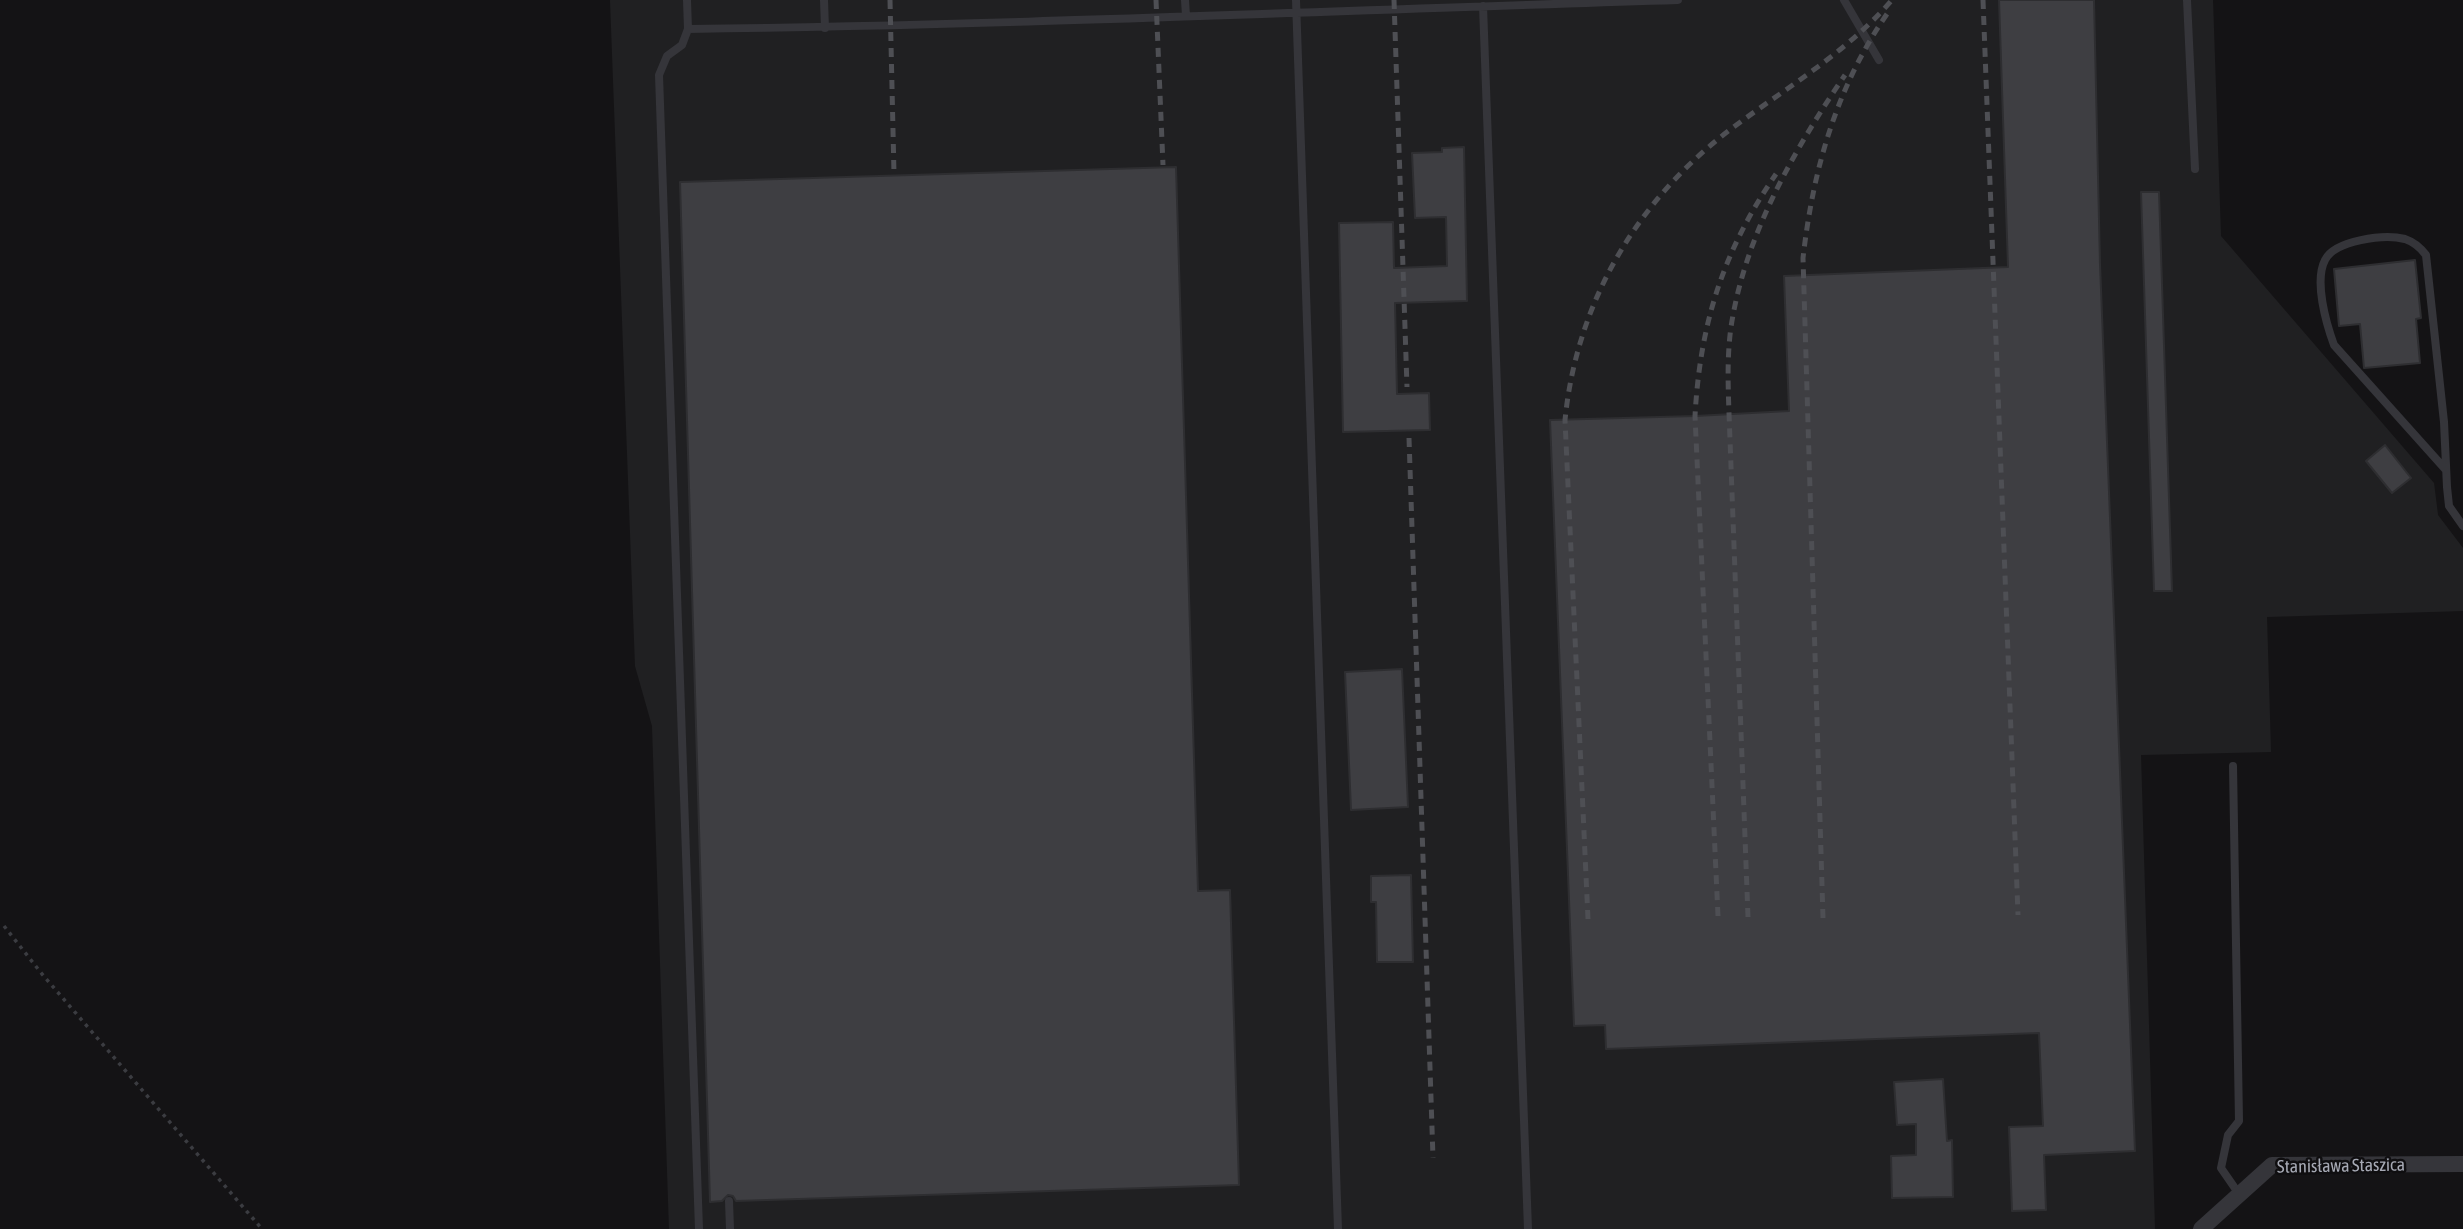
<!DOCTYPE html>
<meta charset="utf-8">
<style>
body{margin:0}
canvas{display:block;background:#141315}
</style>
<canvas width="2463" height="1229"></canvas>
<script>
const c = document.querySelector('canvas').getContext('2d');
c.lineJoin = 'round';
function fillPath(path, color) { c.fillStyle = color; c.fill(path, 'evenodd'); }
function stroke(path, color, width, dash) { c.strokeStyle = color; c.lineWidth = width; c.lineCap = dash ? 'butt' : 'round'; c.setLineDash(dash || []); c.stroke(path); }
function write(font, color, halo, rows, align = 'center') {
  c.font = font + ' "Asap Condensed",sans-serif'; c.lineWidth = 5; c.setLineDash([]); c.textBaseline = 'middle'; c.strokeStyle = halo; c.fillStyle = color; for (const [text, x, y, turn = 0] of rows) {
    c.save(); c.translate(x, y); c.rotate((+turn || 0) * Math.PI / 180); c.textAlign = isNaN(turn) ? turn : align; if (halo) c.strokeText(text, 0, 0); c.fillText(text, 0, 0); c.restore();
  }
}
const built = new Path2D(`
 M610 0H2213L2221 236 2434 483 2438 515 2463 548V611L2267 617 2271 752 2141 755 2155 1229H669L652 726 635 666Z`);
const building = new Path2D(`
 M1999 0H2094L2100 264 2135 1151 2044 1155 2046 1210 2012 1211 2009 1127 2043 1126 2039 1033 1606 1049 1605 1025 1574 1026 1550 420 1695 416 1789 411 1784 276 2008 267Z
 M1464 147 1467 301 1395 303 1397 394 1429 393 1430 430 1343 432 1339 223 1393 222 1394 268 1447 266 1446 217 1415 218 1412 153 1442 152V148Z
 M1176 167 1198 891 1230 890 1239 1185 736 1201 733 1196 728 1195 722 1201 710 1202 680 182Z
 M2141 192H2159L2172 591H2154Z
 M2415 260 2421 318 2416 319 2420 363 2364 368 2360 324 2339 326 2334 269Z
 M2385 445 2411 478 2392 493 2366 461Z
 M1402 669 1408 807 1351 810 1345 672Z
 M1411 875 1413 962H1377L1376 902H1371V876Z
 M1943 1079 1947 1141 1952 1140 1953 1197 1892 1198 1891 1156 1916 1155V1124L1897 1125 1894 1082Z`);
const path = new Path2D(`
 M4 926 42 974 262 1229`);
const lane = new Path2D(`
 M687 0 688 29 682 45 667 56 659 75 699 1229
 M824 0 825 28
 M1185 0 1186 16
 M1296 0 1338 1229
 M1844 0 1879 60
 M2187 0 2195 169
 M1483 6 1528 1229
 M688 29C1018 25 1348 10 1678 0
 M2446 470 2334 345C2326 323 2314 281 2325 260 2335 240 2384 234 2405 239 2414 242 2420 247 2426 255L2444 422 2447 487 2449 506 2463 526
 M2233 766 2239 1121 2228 1135 2221 1168 2239 1194
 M729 1201 730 1229`);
const street = new Path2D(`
 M2201 1229 2272 1165 2463 1164`);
const rail = new Path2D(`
 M890 0 894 174
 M1156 0 1163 165
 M1394 0 1407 387
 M1983 0 2018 915
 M1409 438 1433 1158
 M1718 916 1695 416C1700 324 1723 251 1776 174
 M1748 917 1729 413C1728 385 1727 356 1731 327 1745 235 1794 150 1845 75
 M1823 918 1803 258C1813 170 1836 88 1887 14
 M1588 919 1565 420C1577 300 1639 197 1735 126 1789 86 1847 52 1892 0`);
const streetNames = [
 ["Stanisława Staszica",2341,1166,-1]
];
fillPath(built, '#202022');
fillPath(building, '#3e3e42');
stroke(building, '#2e2e31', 2);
stroke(path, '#3b3c41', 3.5, [3.5, 5]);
stroke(lane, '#35353a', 8);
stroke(street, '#35353a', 16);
stroke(rail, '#4e4f54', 5, [9, 7]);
write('18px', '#a6a9b4', '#0f0e10', streetNames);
</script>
